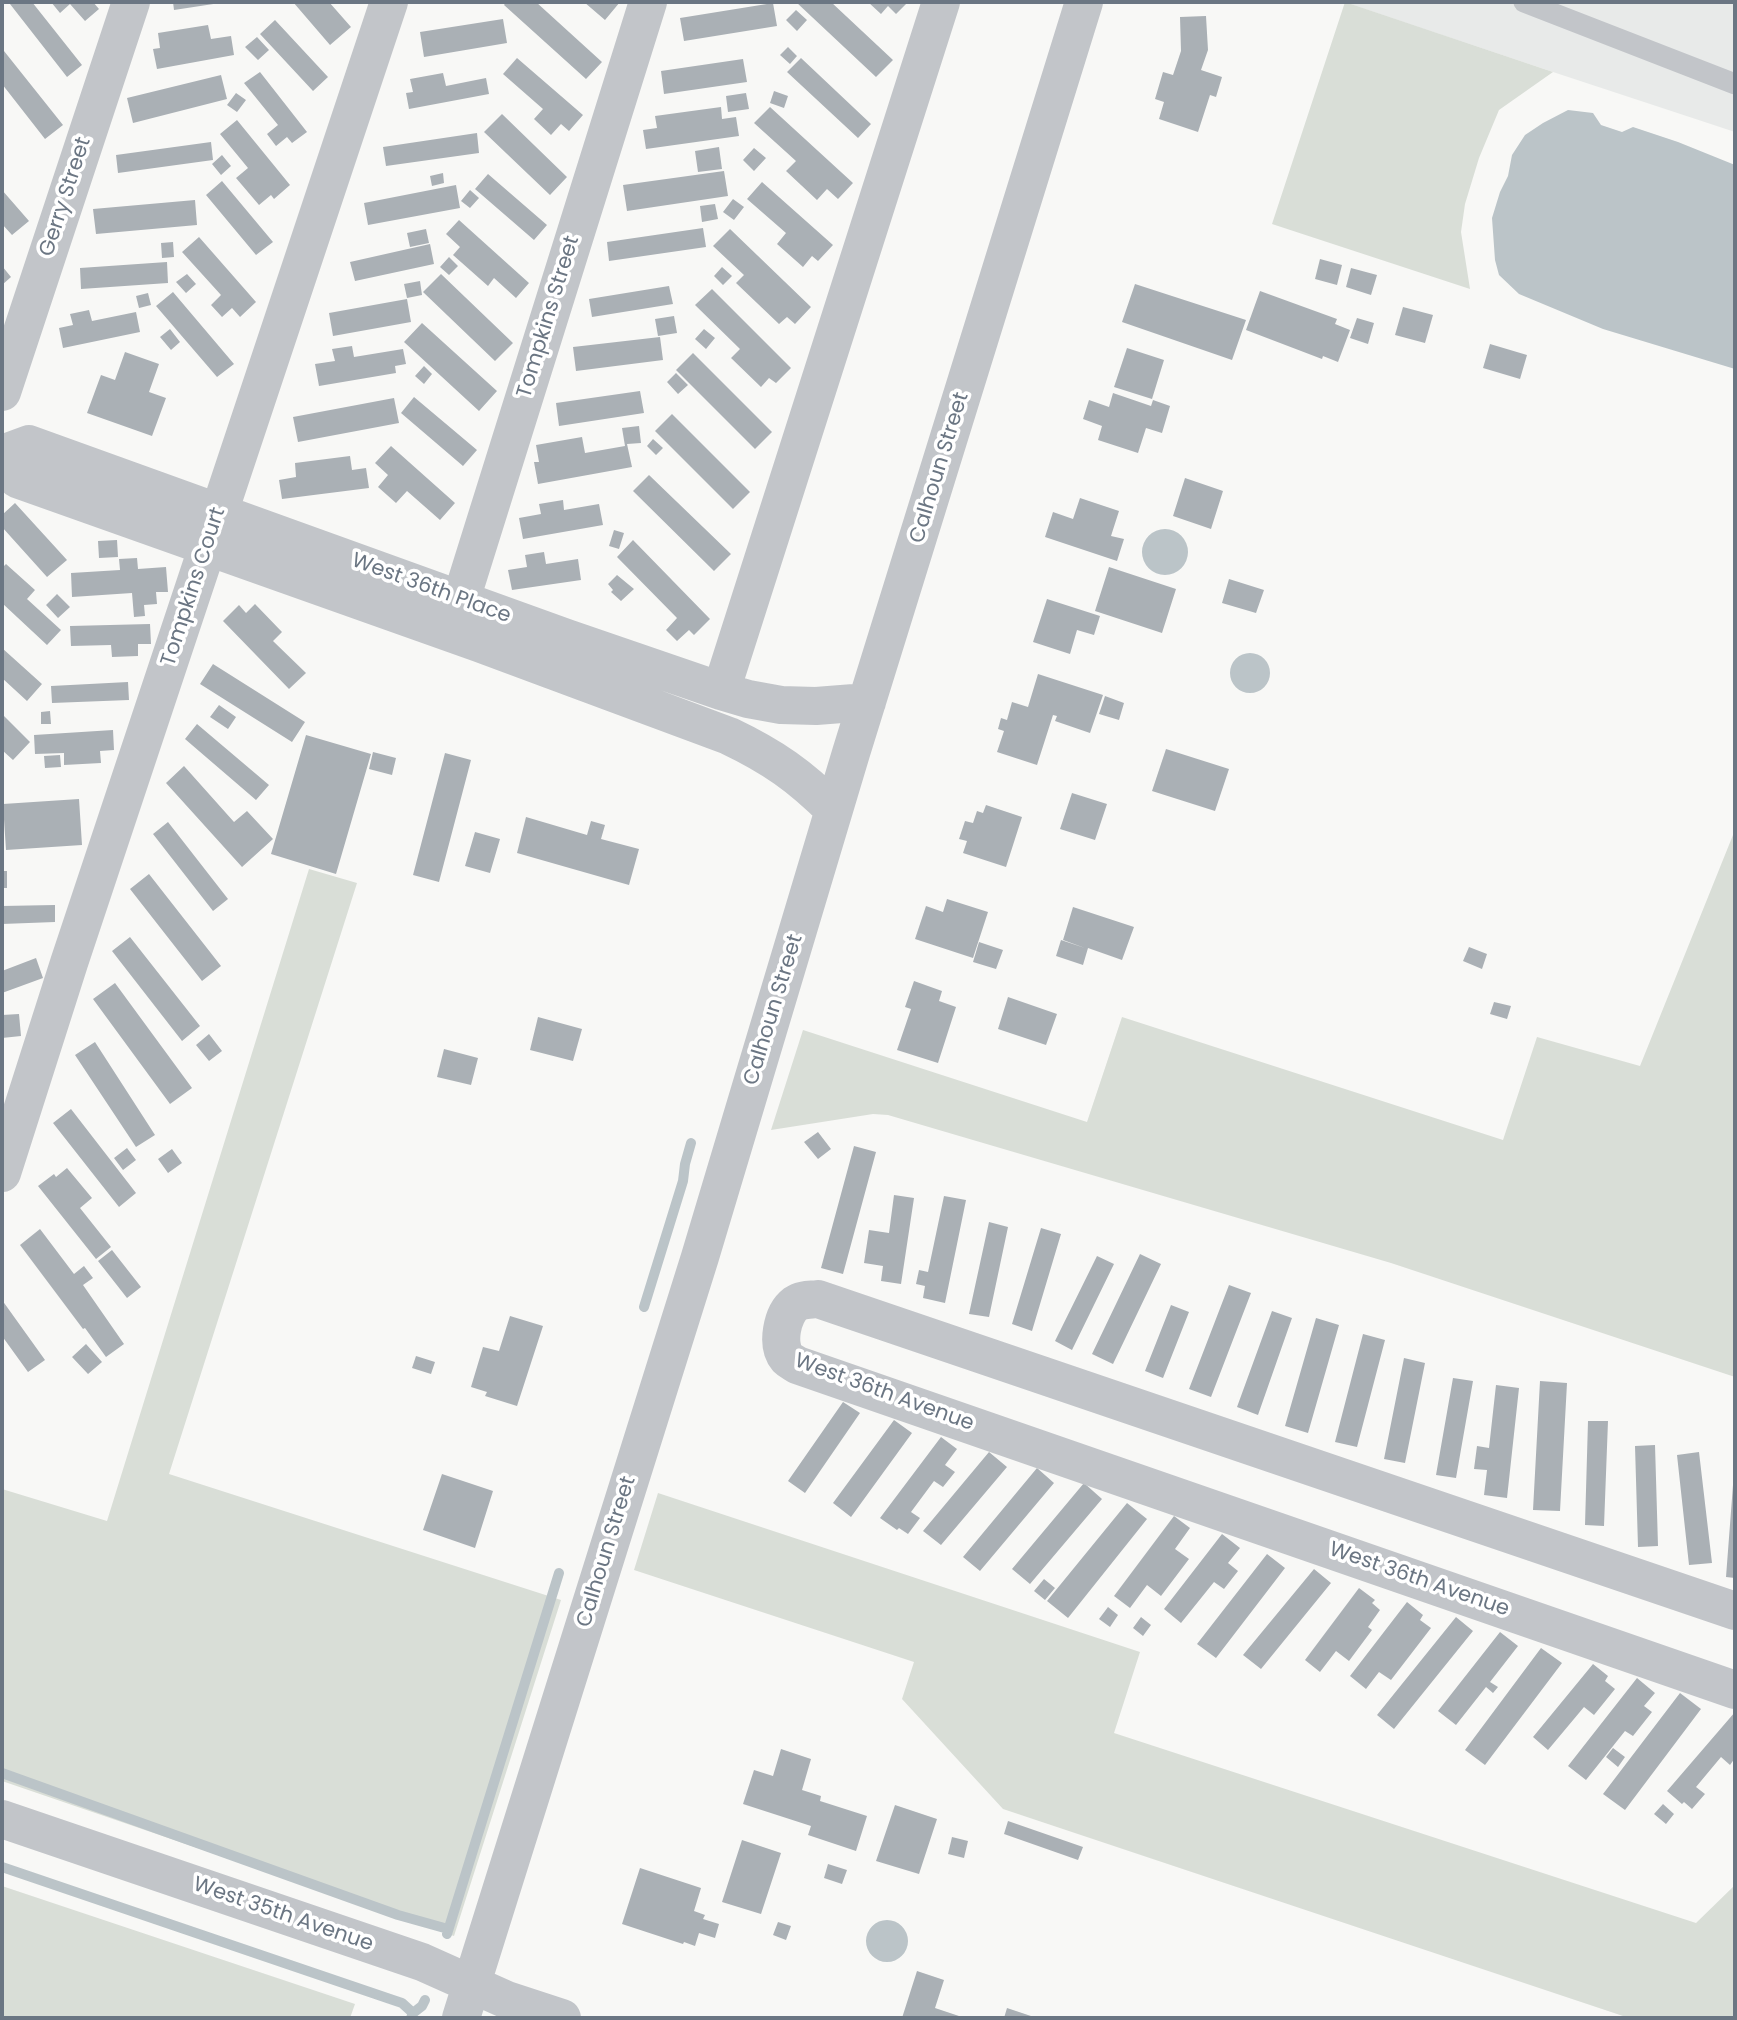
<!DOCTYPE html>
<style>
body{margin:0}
#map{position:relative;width:1737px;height:2020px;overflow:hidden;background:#f8f8f6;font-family:Poppins,sans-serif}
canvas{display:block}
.frame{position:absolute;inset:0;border:4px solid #6b7683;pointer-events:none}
</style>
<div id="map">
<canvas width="1737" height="2020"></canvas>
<div class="frame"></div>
</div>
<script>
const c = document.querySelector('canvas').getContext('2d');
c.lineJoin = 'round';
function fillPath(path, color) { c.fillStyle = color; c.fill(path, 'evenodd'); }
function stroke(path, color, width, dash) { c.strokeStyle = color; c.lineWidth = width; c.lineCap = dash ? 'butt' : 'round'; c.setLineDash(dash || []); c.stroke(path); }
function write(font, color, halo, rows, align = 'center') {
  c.font = font + ' Poppins,sans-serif'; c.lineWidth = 7; c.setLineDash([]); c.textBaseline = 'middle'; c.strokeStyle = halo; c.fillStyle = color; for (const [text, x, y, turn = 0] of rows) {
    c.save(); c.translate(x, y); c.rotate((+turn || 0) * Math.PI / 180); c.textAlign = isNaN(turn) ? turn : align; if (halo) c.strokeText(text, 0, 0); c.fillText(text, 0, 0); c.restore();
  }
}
const built = new Path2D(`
 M1344 2H1735V132L1553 72Z`);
const green = new Path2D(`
 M1345 2 1553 72 1499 110 1479 158 1465 204 1461 232 1470 289 1272 224Z
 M1735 830V1377L1391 1263 888 1115 873 1114 771 1130 803 1030 1087 1122 1122 1017 1503 1140 1537 1037 1640 1066Z
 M309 869 357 883 169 1474 561 1600 454 1936 2 1781V1489L107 1521Z
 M658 1493 1140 1652 1114 1733 1696 1923 1735 1885V2018H1629L1003 1809 902 1699 914 1662 634 1570Z
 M2 1886 355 2004 350 2018H2Z`);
const water = new Path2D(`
 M1568 110 1593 113 1601 125 1622 132 1633 127 1678 142 1735 165V369L1603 329 1519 294 1499 275 1495 260 1492 218 1500 192 1508 176 1512 155 1525 135 1543 123Z
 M1142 552a23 23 0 1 1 46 0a23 23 0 1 1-46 0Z
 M1230 673a20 20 0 1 1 40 0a20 20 0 1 1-40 0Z
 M866 1941a21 21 0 1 1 42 0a21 21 0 1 1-42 0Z`);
const stream = new Path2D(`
 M644 1307 683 1181 685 1164 691 1143
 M2 1773 398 1915 448 1929
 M2 1867 393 2000 402 2003 413 2013 411 2018
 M447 1934 559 1573
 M413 2013 422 2006 425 2000`);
const building = new Path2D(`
 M13 2H32L82 65 67 77 10 4Z
 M51 2H93L99 9 85 21 70 4 60 13Z
 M173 2H220V3L174 10Z
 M293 2H329L351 27 330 45Z
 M506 2H536L602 62 586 79 504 5Z
 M584 2H620L605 20Z
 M796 2H831L893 60 876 77Z
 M868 2H908L896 14 888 6 881 14Z
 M773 3 777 26 684 41 680 18Z
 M796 10 807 20 797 31 786 20Z
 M1206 16 1208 50 1201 70 1222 77 1216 97 1210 95 1198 132 1159 119 1164 102 1155 99 1163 72 1173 75 1181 51 1180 17Z
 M503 19 507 43 424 57 420 32Z
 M275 20 328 77 313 91 260 34Z
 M208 25 211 39 231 36 234 55 157 69 153 49 160 48 158 33Z
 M257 37 269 50 258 60 245 47Z
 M788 47 797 56 790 64 780 55Z
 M4 51 63 125 45 139 2 84V53Z
 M517 58 583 115 569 131 561 124 551 135 534 119 543 109 503 74Z
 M801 58 871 124 858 138 787 72Z
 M743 59 747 82 664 94 661 71Z
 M260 72 307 132 292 143 287 137 276 146 267 134 278 125 244 83Z
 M443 73 446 86 486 78 489 94 409 109 406 93 413 92 410 79Z
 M221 75 227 99 133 123 127 98Z
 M774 91 788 96 784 108 770 103Z
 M236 93 246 100 237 112 227 105Z
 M746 93 749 109 728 112 726 96Z
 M721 107 722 119 736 117 739 136 646 149 643 130 657 128 655 116Z
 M770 107 853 183 838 199 827 189 817 200 786 171 796 161 754 123Z
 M502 114 567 177 550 195 484 132Z
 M237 120 290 185 274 199 271 195 259 205 236 178 248 168 220 134Z
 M477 133 479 153 386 166 383 147Z
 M211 142 213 160 118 173 116 155Z
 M719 147 722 169 698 172 695 151Z
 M754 148 766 158 754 171 743 160Z
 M222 155 231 166 221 175 212 164Z
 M724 171 728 196 627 211 623 185Z
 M443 173 444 183 432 186 430 176Z
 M488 174 547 225 534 240 475 189Z
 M222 181 273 242 256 255 206 195Z
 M762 182 833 245 818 261 812 256 803 267 777 244 786 233 747 199Z
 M456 185 460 208 368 225 364 203Z
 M2 190 29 221 12 235 2 224Z
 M470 190 479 198 470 208 461 201Z
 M733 199 744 207 734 220 723 212Z
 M195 200 197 225 96 234 93 209Z
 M715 204 718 219 702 222 700 206Z
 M459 220 529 283 516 298 494 278 488 286 453 255 460 247 446 234Z
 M703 228 706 247 609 261 607 242Z
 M426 229 429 243 410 247 407 233Z
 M730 229 811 307 795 324 787 317 779 324 736 283 744 275 713 246Z
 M199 237 256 302 240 317 232 308 222 317 211 305 221 295 182 252Z
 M173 242 174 257 162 258 161 243Z
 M430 244 434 264 355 281 350 262Z
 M449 257 458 266 449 275 440 267Z
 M1320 259 1342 265 1337 285 1315 279Z
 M167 262 168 283 81 289 80 268Z
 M2 266 11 277 2 285Z
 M722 267 732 276 723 285 714 276Z
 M1351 268 1377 275 1371 295 1346 287Z
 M187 274 196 284 186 293 176 282Z
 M441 274 513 343 495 361 423 292Z
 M420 281 422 295 407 298 404 284Z
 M1135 284 1246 320 1232 360 1122 322Z
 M669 286 673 304 592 317 589 299Z
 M712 289 791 368 776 383 769 378 761 387 731 358 740 349 695 305Z
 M1260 291 1337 319 1335 324 1350 330 1338 362 1323 356 1322 359 1246 330Z
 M173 292 234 364 217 377 156 306Z
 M148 293 151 305 139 308 136 296Z
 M407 299 411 322 333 336 329 313Z
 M1403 307 1433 315 1425 343 1395 335Z
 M89 310 92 321 136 312 140 332 63 348 59 328 73 325 70 314Z
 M674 316 677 333 658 336 655 319Z
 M1357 318 1374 323 1368 344 1350 338Z
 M422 323 497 391 479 411 404 342Z
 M170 329 180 342 171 350 160 337Z
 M704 329 715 338 706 349 695 339Z
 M660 337 663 360 576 371 573 347Z
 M1490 344 1527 355 1520 379 1483 368Z
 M352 346 354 357 403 349 406 364 395 366 396 373 319 386 315 364 335 361 332 349Z
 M1127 348 1164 360 1152 399 1114 387Z
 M125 352 159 364 149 392 166 398 152 436 87 413 101 375 115 380Z
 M693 353 772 432 755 449 676 370Z
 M424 366 432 374 424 384 415 376Z
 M676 373 688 385 678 394 667 382Z
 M640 391 644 413 559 426 556 403Z
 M1113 393 1151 406 1153 400 1170 406 1162 433 1146 428 1138 453 1098 440 1102 426 1083 419 1089 400 1109 407Z
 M414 397 477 450 463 466 401 413Z
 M394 398 399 423 298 442 293 417Z
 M672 414 750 492 733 509 655 431Z
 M639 426 641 443 627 444 632 467 538 484 534 462H539L536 445 582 437 585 453 625 446 622 428Z
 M653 439 663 448 656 455 647 446Z
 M391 446 455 503 440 520 407 491 396 503 378 487 388 475 375 463Z
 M350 456 352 470 366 468 369 488 282 499 279 480 296 477 295 463Z
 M649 475 731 554 714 571 633 491Z
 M1185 478 1223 491 1211 529 1173 516Z
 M1080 498 1119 511 1111 536 1124 539 1117 561 1045 537 1053 512 1073 519Z
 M563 500 564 510 599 504 603 525 523 539 519 518 541 514 539 504Z
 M15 503 67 560 47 577 2 527V515Z
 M614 530 624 533 619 549 609 546Z
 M117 540 118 557 99 558 98 541Z
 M633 540 710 619 694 635 689 630 677 641 666 630 677 618 617 557Z
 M544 552 546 564 578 559 581 580 512 590 508 570 527 567 525 555Z
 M137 558 138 569 166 567 168 592H156L157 604 144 605 145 616 134 617 132 593 72 597 71 573 120 570 119 559Z
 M6 564 35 590 27 599 61 630 47 645 2 603V568Z
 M1109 567 1176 589 1162 633 1095 611Z
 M617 575 634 589 621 601 611 592 613 590 608 584Z
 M1229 579 1264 590 1256 613 1222 603Z
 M57 594 70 607 58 618 46 605Z
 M1047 599 1100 616 1094 635 1077 630 1070 654 1033 642Z
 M255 604 282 632 273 641 306 673 289 689 223 621 239 605 246 613Z
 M150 624 151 644H138V656L112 657 111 645 71 646 70 626Z
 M2 648 42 684 27 701 2 678Z
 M213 664 305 722 292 742 200 684Z
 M1038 674 1103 695 1090 733 1055 721 1057 716 1053 715 1037 765 997 752 1004 731 998 729 1001 718 1007 720 1012 702 1028 707Z
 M128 682 129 700 52 703 51 686Z
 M1105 696 1124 703 1119 720 1099 714Z
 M219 705 236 717 228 729 210 717Z
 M50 711 51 724H41V712Z
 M2 714 30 742 13 760 2 750Z
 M197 724 269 785 256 800 185 739Z
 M113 730 114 750 100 751 101 763 64 765V753L35 754 34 735Z
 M306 735 371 754 336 874 271 854Z
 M1166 749 1229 769 1215 811 1152 791Z
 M373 752 396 758 392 775 369 769Z
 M445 753 471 760 439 882 413 875Z
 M60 755 61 767 45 768 44 756Z
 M184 766 234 822 247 811 273 839 242 867 166 783Z
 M1072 793 1107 804 1095 840 1060 829Z
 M79 799 82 845 6 850 3 804Z
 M986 805 1022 817 1006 867 963 853 967 841 959 839 965 821 973 823 977 811 983 813Z
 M526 817 587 835 591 821 605 825 601 839 639 849 629 885 517 853Z
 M168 822 228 899 213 911 153 834Z
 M475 832 500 839 490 873 465 866Z
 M2 871H7V888H2Z
 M149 874 221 966 202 981 130 889Z
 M947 899 988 912 973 958 915 939 926 906 943 912Z
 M55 905V922L2 924V906Z
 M1073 907 1134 927 1122 960 1088 948 1083 965 1056 956 1061 940 1085 948 1063 940Z
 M130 937 200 1026 182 1041 112 951Z
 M979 942 1003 950 996 969 973 962Z
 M1469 947 1487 954 1482 969 1463 961Z
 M36 958 43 978 2 993V971Z
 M914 981 942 991 939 1001 956 1007 938 1063 897 1050 911 1009 905 1007Z
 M115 983 192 1088 170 1104 93 999Z
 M1008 997 1057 1014 1046 1045 998 1029Z
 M1494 1002 1511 1006 1507 1019 1490 1014Z
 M19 1014 21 1036 2 1038V1015Z
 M538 1017 582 1029 573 1061 530 1050Z
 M209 1034 222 1051 209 1061 196 1045Z
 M95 1042 155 1135 136 1147 75 1055Z
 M444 1049 478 1058 471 1085 437 1077Z
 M71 1109 136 1193 119 1207 53 1123Z
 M818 1132 831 1149 818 1159 804 1142Z
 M854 1146 876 1152 843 1274 821 1268Z
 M127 1148 136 1160 123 1170 114 1158Z
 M172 1149 182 1163 168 1173 158 1159Z
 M67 1168 92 1198 80 1208 111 1247 96 1259 38 1186 54 1174 56 1177Z
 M894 1195 914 1198 901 1284 881 1281 883 1266 864 1263 869 1230 889 1233Z
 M944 1196 966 1200 945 1303 923 1298 925 1286 916 1284 919 1270 928 1272Z
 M989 1222 1008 1227 989 1317 969 1314Z
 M1041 1228 1061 1234 1032 1331 1012 1324Z
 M40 1229 74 1274 84 1266 93 1278 83 1285 124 1344 106 1357 85 1328 83 1329 20 1245Z
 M112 1250 141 1287 127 1298 98 1261Z
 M1140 1254 1161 1264 1113 1364 1092 1354Z
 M1097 1256 1114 1264 1072 1350 1055 1341Z
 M1229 1285 1251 1293 1211 1397 1189 1389Z
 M2 1300 45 1360 28 1372 2 1336Z
 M1171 1305 1189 1312 1163 1378 1145 1371Z
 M1272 1311 1292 1318 1258 1415 1237 1407Z
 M510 1316 543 1326 517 1406 485 1396 487 1392 471 1387 483 1347 499 1351Z
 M1316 1318 1339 1325 1308 1433 1285 1426Z
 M1363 1334 1385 1340 1357 1447 1335 1442Z
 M86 1344 102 1362 88 1374 72 1357Z
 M416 1356 435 1362 431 1374 412 1368Z
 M1404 1358 1425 1363 1405 1463 1384 1459Z
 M1453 1378 1473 1381 1456 1478 1436 1475Z
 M1540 1381 1567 1383 1560 1511 1533 1510Z
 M1496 1385 1519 1388 1507 1498 1484 1495 1487 1470 1474 1469 1477 1446 1489 1448Z
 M843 1402 860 1413 805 1493 788 1481Z
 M894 1420 912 1433 851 1517 833 1503Z
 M1588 1421H1608L1604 1526 1585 1525Z
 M941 1437 957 1449 945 1465 955 1472 943 1487 934 1481 911 1512 920 1518 908 1534 899 1528 897 1530 880 1518Z
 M1655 1445 1658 1546 1638 1547 1635 1446Z
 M989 1452 1007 1467 941 1545 923 1531Z
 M1699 1452 1712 1563 1689 1565 1677 1455Z
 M1037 1468 1054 1483 980 1571 963 1557Z
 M442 1474 493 1491 475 1548 423 1530Z
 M1084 1483 1102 1499 1030 1584 1012 1569Z
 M1733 1485H1735V1578L1726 1577Z
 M1127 1503 1147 1519 1068 1618 1047 1601Z
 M1174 1516 1190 1528 1175 1549 1189 1559 1161 1596 1147 1585 1130 1608 1114 1596Z
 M1222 1534 1240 1548 1228 1563 1238 1571 1224 1589 1214 1582 1181 1623 1164 1609Z
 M1267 1554 1285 1568 1216 1658 1197 1644Z
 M1314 1569 1331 1583 1261 1669 1243 1655Z
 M1044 1579 1055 1588 1045 1600 1034 1591Z
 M1359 1588 1375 1600 1372 1603 1380 1610 1368 1627 1372 1630 1349 1661 1336 1651 1320 1672 1305 1660Z
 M1407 1602 1423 1615 1420 1620 1431 1628 1391 1680 1379 1672 1366 1689 1350 1676Z
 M1108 1607 1118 1615 1110 1627 1099 1619Z
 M1141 1617 1151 1625 1143 1636 1133 1628Z
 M1456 1617 1473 1631 1394 1729 1377 1715Z
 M1500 1632 1518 1646 1490 1682 1498 1687 1493 1693 1486 1687 1456 1725 1438 1711Z
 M1541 1648 1562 1663 1485 1765 1465 1750Z
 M1593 1664 1608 1676 1605 1681 1615 1689 1594 1715 1584 1707 1548 1750 1533 1737Z
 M1637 1678 1655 1693 1644 1706 1652 1712 1633 1736 1625 1731 1586 1780 1568 1766Z
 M1680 1693 1701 1709 1625 1810 1603 1794Z
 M1735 1712V1758L1730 1765 1721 1757 1696 1787 1705 1794 1692 1809 1684 1802 1682 1804 1667 1791Z
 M1613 1748 1625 1757 1618 1767 1606 1757Z
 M781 1749 811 1759 802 1790 821 1796 820 1801 867 1816 856 1851 808 1835 811 1826 743 1804 754 1770 773 1776Z
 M1663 1804 1674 1814 1666 1824 1654 1814Z
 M895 1805 937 1819 919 1874 876 1861Z
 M1008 1821 1083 1847 1078 1860 1004 1834Z
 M952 1837 968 1841 964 1858 948 1854Z
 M742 1840 781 1853 761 1914 722 1902Z
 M828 1864 847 1870 842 1884 824 1878Z
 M640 1868 701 1888 694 1911 705 1915 703 1919 719 1924 715 1938 699 1933 695 1946 684 1942 683 1944 622 1924Z
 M778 1922 791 1926 786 1940 773 1935Z
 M917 1971 944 1980 935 2008 965 2018H902Z
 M1007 2008 1037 2018H1004Z`);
const service = new Path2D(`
 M1524 2 1735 84`);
const minor = new Path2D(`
 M2 392 131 2
 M2 454 29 444 567 638 721 691 748 699 781 705 816 706 867 702
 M2 460 17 479 479 643 729 736C773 757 800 776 834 810
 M453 625 648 2
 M721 691 941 2
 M2 1173 69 963 389 2
 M1735 1611 818 1299C810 1300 802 1299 795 1304 782 1314 776 1345 787 1358 790 1361 794 1363 797 1365L1735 1690
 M2 1819 422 1962 507 2000 562 2018
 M461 2018 700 1257 851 753 1084 2`);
const streetNames = [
 ["Gerry Street",66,197,-72],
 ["Tompkins Street",549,317,-73],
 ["Calhoun Street",940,468,-73],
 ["Tompkins Court",194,587,-72],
 ["West 36th Place",431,589,20],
 ["Calhoun Street",774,1010,-73],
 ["West 36th Avenue",884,1393,20],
 ["Calhoun Street",607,1552,-73],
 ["West 36th Avenue",1419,1580,19],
 ["West 35th Avenue",283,1915,19]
];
fillPath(built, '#e8eae9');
fillPath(green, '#d9ded7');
fillPath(water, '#bbc4c8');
stroke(stream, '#bbc4c8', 10);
fillPath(building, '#aab0b5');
stroke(service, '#c2c5c9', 21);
stroke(minor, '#c2c5c9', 38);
write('21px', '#6b7683', '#fff', streetNames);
</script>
